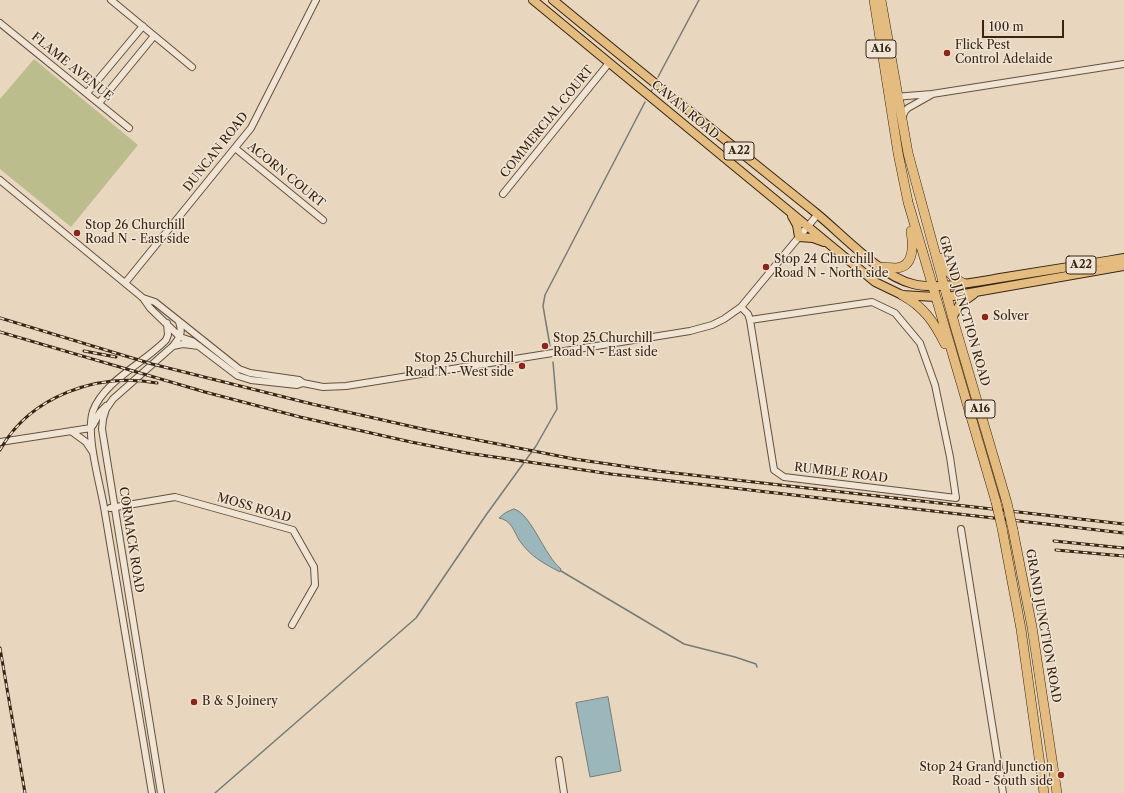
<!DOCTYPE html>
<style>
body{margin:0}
#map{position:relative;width:1124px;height:793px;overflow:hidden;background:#e8d7be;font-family:"Libre Caslon Text",serif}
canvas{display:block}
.scale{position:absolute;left:982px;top:20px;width:82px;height:18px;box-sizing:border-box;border:2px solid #372412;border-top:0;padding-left:5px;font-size:12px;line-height:14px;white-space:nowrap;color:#372412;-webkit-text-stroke:3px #f0e5d5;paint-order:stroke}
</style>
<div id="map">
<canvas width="1124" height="793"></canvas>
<div class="scale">100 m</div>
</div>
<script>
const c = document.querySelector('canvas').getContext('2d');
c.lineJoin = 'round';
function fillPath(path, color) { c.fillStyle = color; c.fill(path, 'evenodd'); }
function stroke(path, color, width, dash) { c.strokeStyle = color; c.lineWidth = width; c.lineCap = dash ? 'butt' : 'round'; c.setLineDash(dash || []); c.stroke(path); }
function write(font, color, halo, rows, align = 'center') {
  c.font = font + ' "Libre Caslon Text",serif'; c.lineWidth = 3; c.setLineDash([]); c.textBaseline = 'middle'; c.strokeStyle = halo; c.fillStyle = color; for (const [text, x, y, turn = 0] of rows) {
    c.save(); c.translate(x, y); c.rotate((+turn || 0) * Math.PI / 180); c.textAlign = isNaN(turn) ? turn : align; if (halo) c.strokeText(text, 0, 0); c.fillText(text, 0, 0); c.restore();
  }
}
const green = new Path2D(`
 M34 59 138 145 71 227 0 169V99Z`);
const water = new Path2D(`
 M514 509C531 513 545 557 561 569L560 572C543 563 531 557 519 540 514 531 511 520 499 518L505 513Z
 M608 697 621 771 590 777 576 703Z`);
const stream = new Path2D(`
 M658 77 699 0
 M651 92 654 86
 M550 346 543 306 545 295 645 102
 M561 571 684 644 735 657 756 664 757 667
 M215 793 416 618 486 515 536 446 557 409 553 362`);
const minor = new Path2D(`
 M111 0 192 67
 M0 23 129 128
 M87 93 143 26
 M894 97 932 94 1124 64
 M99 103 154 36
 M902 118 905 111 908 108 931 95
 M235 148 323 220
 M0 180 143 298 150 308 180 337 192 341 238 376 251 380 297 385 303 383 323 387 346 386 690 331 712 325 724 319 741 307 818 214
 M503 194 609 63
 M125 283 251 128 316 0
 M143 298 155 302 239 369 250 373 299 380 303 383
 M741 307 748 314 750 320 774 470 784 477 956 498 950 457 935 385 920 343 895 313 872 302 750 320
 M173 346 183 344 199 346
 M93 425 100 412 106 406
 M71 431 86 442 92 451
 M0 442 91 428
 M110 508 175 497 293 530 314 567 315 585 292 625
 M961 529 1003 793
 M559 760 564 793
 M152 793C136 700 121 606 105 513 101 486 85 436 93 411 104 381 144 363 166 340L168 335 167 323
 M161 793 102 429 103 419 106 409 113 399 173 346C180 337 183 333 179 322`);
const major = new Path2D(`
 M533 0 875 282 902 295 935 297
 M553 0C640 72 728 142 816 213 843 235 880 276 913 284 936 290 976 282 1000 278 1042 271 1083 265 1124 258
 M792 216 797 225 799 237 813 238 824 242
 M947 297 1124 266
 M953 316 960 304 974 294`);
const highway = new Path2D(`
 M874 0 898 153 908 202 996 502
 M881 0 908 153 955 326 1007 503
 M941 258C946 269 951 277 963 283
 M879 267C885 267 890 268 896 268 915 267 913 244 911 231
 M902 295C924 307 934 322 945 344
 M1002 528 1021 629 1044 793
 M1013 530 1032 627 1057 793`);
const rail = new Path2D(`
 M0 318 152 364 312 404 427 430 574 459 657 471 1124 524
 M0 332 205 392 300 417 411 442 467 453 611 474 1124 533
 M84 351 116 357
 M0 450C30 396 98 372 157 383
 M1054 541 1124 548
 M1056 550 1124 556
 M0 648 25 793`);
const highwayBridge = new Path2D(`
 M996 502 1002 528
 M1007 503 1013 530`);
const markers = [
 [947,53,4,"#8f2418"],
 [77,233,4,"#8f2418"],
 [766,267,4,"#8f2418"],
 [985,317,4,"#8f2418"],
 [545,346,4,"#8f2418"],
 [522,366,4,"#8f2418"],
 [194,702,4,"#8f2418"],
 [1061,775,4,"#8f2418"]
];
const shields = [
 [881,49,30],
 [739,151,30],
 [1081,265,30],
 [980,409,30]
];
const shieldNames = [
 ["A16",881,49],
 ["A22",739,151],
 ["A22",1081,265],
 ["A16",980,409]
];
const poiNames = [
 ["Flick Pest",955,46],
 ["Control Adelaide",955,60],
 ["Stop 26 Churchill",85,226],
 ["Road N - East side",85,240],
 ["Stop 24 Churchill",774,260],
 ["Road N - North side",774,274],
 ["Solver",993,317],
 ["Stop 25 Churchill",553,339],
 ["Road N - East side",553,353],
 ["Stop 25 Churchill",514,359,"right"],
 ["Road N - West side",514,373,"right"],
 ["B & S Joinery",202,702],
 ["Stop 24 Grand Junction",1053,768,"right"],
 ["Road - South side",1053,782,"right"]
];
const streetNames = [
 ["FLAME AVENUE",72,67,39],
 ["CAVAN ROAD",685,110,40],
 ["COMMERCIAL COURT",547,122,-51],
 ["DUNCAN ROAD",216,152,-52],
 ["ACORN COURT",286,175,39],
 ["GRAND JUNCTION ROAD",964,311,74],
 ["RUMBLE ROAD",841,473,7],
 ["MOSS ROAD",254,508,16],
 ["CORMACK ROAD",131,540,81],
 ["GRAND JUNCTION ROAD",1043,626,80]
];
fillPath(green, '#bcbd8d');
fillPath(water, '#9cb7bc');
stroke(water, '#747c78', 1);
stroke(stream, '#747c78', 1.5);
stroke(minor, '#63513d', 8);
stroke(major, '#372412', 10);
stroke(highway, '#372412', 10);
stroke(minor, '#f0e5d5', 6);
stroke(major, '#e4bc7f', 8);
stroke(highway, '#e4bc7f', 9);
stroke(rail, '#372412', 3);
stroke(rail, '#f0e5d5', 1.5, [4.5]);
stroke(highwayBridge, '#372412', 10, []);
stroke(highwayBridge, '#e4bc7f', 9);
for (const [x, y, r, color] of markers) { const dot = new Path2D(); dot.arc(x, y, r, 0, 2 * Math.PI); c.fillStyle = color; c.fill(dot); stroke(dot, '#f0e5d5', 1.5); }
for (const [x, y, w] of shields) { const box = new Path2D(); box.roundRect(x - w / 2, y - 9, w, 18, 3); c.fillStyle = '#f0e5d5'; c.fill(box); stroke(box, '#372412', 1); }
write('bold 11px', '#372412', null, shieldNames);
write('12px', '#372412', '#f0e5d5', poiNames, 'left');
write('12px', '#372412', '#f0e5d5', streetNames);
</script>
